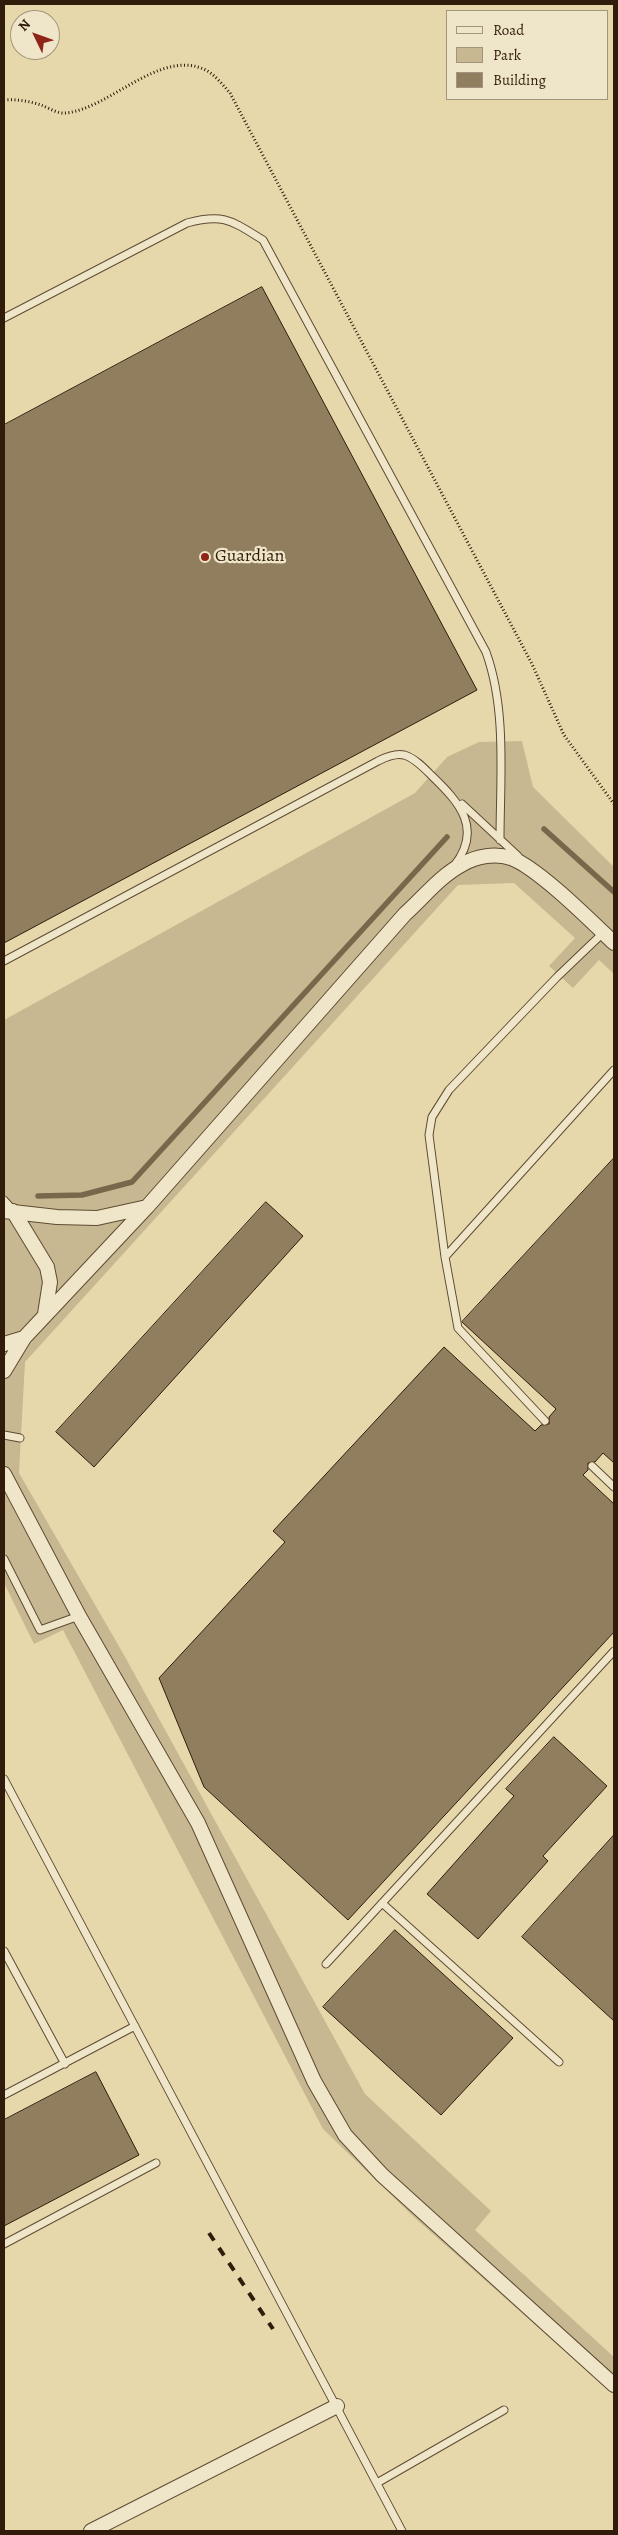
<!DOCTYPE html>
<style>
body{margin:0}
#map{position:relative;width:618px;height:2535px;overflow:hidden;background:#e7d8ac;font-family:Alegreya,serif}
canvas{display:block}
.frame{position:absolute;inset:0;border:5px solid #311c0b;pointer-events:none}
.legend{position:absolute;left:446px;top:10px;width:162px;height:90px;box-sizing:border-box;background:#efe6c9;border:1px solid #a3957d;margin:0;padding:6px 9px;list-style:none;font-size:15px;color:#311c0b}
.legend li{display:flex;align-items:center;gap:10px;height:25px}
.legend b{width:25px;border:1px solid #a3957d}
.north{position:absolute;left:10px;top:10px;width:50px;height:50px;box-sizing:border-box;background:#efe6c9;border:1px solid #a3957d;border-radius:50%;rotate:312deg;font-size:14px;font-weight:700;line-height:20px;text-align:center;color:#311c0b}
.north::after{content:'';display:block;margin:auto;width:18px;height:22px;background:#8f2418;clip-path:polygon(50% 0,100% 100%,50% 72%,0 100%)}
</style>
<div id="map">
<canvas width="618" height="2535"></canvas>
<div class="frame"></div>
<ul class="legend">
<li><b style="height:6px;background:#efe6c9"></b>Road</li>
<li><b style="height:14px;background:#c8b891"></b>Park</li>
<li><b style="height:14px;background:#907e5f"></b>Building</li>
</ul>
<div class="north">N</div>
</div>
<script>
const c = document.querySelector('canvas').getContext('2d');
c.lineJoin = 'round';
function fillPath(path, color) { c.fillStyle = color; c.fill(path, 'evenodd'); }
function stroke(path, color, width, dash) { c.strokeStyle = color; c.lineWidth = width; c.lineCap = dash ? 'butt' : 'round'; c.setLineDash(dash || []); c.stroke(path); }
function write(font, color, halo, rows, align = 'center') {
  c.font = font + ' Alegreya,serif'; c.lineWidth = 4.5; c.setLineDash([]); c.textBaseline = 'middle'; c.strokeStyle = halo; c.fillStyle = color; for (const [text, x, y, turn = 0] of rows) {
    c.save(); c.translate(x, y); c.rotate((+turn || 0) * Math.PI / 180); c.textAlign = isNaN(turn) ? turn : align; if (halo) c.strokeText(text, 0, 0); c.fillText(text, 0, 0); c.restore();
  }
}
const green = new Path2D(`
 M522 741 533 787 614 867V974L599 960 573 988 549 966 575 938 514 883 458 885 25 1362 19 1473 124 1655 365 2094 491 2211 475 2230 614 2357V2395L415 2218 323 2129 63 1630 34 1644 4 1583V1020L415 793 447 757 479 742Z`);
const stream = new Path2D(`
 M544 829 614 892
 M38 1196 82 1195 132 1182 447 837`);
const building = new Path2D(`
 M262 287 477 690 4 943V425Z
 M614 1158V1463L603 1453 595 1462 588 1463V1470L583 1475 614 1504V1632L348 1920 204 1787 159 1678 285 1542 273 1531 444 1347 535 1431 541 1425 549 1424V1417L556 1409 462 1322Z
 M266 1202 303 1236 94 1467 56 1432Z
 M554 1737 607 1786 543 1856 548 1861 478 1939 427 1894 514 1796 506 1789Z
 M614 1835V2021L522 1937Z
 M395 1930 513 2038 441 2115 323 2007Z
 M96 2072 139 2155 4 2226V2120Z`);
const path = new Path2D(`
 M4 100C16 99 29 101 41 105 49 108 58 114 66 113 110 108 157 52 201 68 213 72 222 84 230 93L532 664 564 735 614 804`);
const lane = new Path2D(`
 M4 318 187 223C224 213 232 221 263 240L486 652C507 710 500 779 500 840
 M462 804 518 856
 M4 961 378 761C386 757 395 753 404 755 415 758 425 769 432 776 460 803 483 829 454 866
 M4 1200 13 1210
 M445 1257 614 1070
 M545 1421 458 1328 445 1257 429 1135 432 1117 449 1090 557 977 603 933
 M4 1435 20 1438
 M592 1466 614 1487
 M4 1559 40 1630 79 1616
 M4 1779 402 2531
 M382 1903 559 2062
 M4 1951 65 2064
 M326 1964 614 1651
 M4 2095 135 2026
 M4 2244 156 2163
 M377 2483 504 2410`);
const street = new Path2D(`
 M4 1211 57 1217 97 1218 147 1207
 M13 1211 47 1267 50 1282 45 1314
 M4 1344 24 1338
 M4 1371 24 1338 147 1207 405 914C423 898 441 875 463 864 477 856 495 853 511 858 538 868 591 921 614 943
 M4 1474 79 1616 198 1823 314 2081 345 2135 382 2175 614 2385
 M91 2531 337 2406`);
const rail = new Path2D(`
 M209 2233 273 2329`);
const markers = [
 [205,557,5,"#8f2418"]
];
const poiNames = [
 ["Guardian",215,557]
];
fillPath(green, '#c8b891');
stroke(stream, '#79664b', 5.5);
fillPath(building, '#907e5f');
stroke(building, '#311c0b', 1);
stroke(lane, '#5e4b33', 9);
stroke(street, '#5e4b33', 16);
stroke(path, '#311c0b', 3, [1, 2.5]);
stroke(lane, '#efe6c9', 7);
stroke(street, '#efe6c9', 14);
stroke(rail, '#311c0b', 4, [9, 9]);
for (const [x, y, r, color] of markers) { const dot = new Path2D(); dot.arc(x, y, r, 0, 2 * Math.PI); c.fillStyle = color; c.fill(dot); stroke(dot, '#efe6c9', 2); }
write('18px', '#311c0b', '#efe6c9', poiNames, 'left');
</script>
